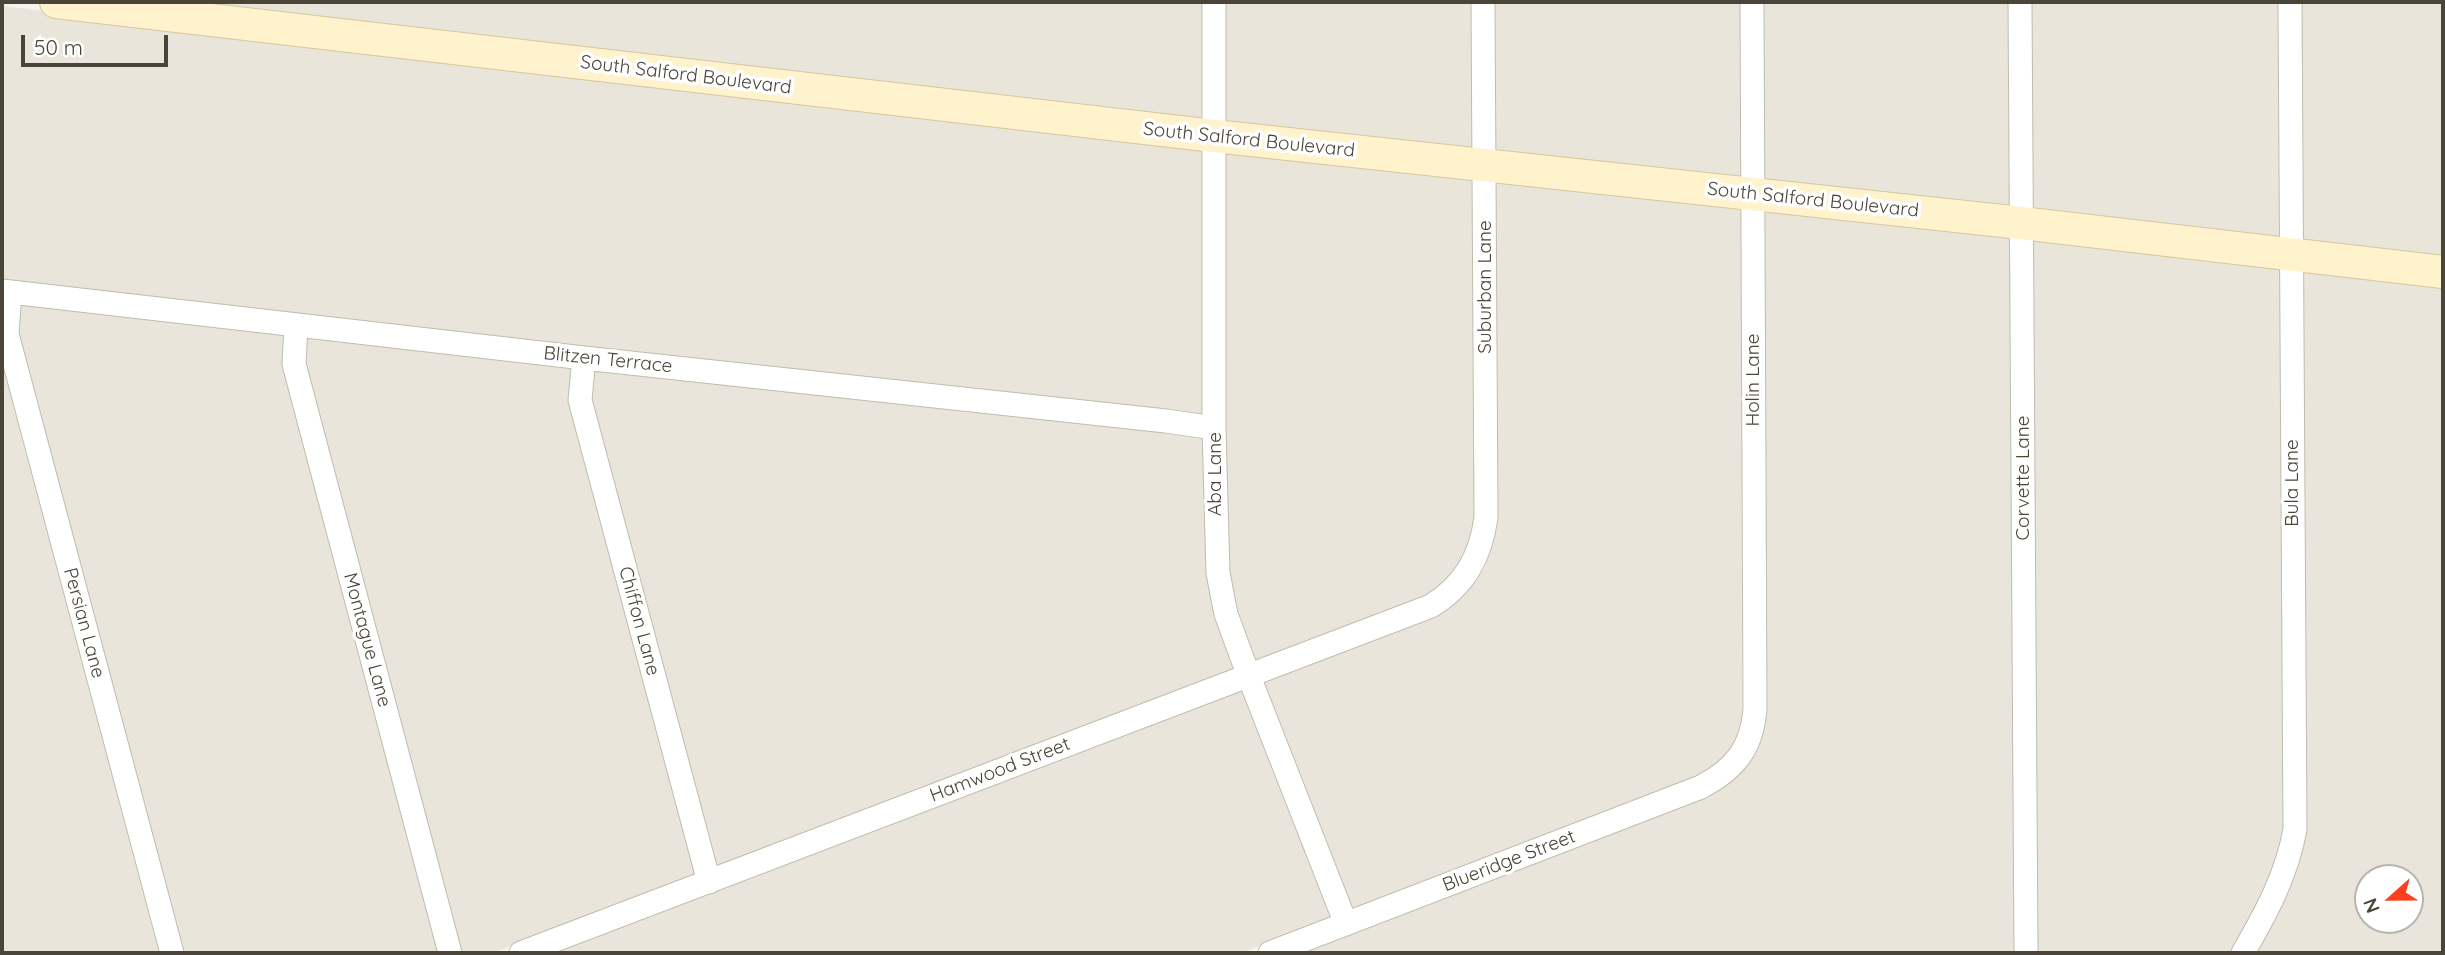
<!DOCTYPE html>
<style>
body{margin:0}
#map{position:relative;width:2445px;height:955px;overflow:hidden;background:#f6f3ec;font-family:Quicksand,sans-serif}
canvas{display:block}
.frame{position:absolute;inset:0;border:4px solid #4b4439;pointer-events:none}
.north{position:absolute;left:2354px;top:864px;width:70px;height:70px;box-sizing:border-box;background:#fff;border:2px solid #b7b4b0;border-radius:50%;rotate:249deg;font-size:19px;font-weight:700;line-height:28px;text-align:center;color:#4b4439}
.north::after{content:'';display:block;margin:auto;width:24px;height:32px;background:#fc3f1d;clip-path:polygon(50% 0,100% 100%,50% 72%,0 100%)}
.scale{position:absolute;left:21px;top:35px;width:147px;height:32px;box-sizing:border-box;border:4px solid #4b4439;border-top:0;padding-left:9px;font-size:21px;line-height:24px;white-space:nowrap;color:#4b4439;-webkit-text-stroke:5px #fff;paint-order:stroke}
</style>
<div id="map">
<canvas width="2445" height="955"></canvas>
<div class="frame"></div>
<div class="north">N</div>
<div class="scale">50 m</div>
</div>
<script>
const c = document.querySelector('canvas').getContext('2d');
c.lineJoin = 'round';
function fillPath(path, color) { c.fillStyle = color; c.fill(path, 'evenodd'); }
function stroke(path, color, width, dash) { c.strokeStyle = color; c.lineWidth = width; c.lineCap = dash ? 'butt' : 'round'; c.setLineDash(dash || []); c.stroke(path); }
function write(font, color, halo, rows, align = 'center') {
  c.font = font + ' Quicksand,sans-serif'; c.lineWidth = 7; c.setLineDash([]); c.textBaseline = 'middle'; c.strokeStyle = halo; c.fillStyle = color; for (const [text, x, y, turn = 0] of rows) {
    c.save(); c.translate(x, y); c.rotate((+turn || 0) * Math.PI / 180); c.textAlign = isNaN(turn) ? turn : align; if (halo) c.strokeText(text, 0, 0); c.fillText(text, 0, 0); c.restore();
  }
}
const residential = new Path2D(`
 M147 2H1203V124Z
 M1225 2H1472L1473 154 1225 127Z
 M1495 2H1741V182L1496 157Z
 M1763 2H2009L2010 211 1764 184Z
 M2032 2H2279L2280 242 2032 214Z
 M2301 2H2443V261L2302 245Z
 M2 6 1203 145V416L2 281Z
 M1225 148 1473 175 1475 517 1473 534 1466 555 1452 577 1426 597 1255 660 1232 591 1227 543Z
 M1496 178 1741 203 1742 721 1736 741 1726 757 1697 778 1353 910 1262 679 1449 606 1475 583 1485 567 1495 538 1497 516Z
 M1764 206 2010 232 2015 953H1299L1705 797 1726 785 1745 769 1756 752 1765 724 1766 709Z
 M2033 235 2280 263 2284 829 2274 870 2260 900 2230 953H2038Z
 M2302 266 2443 282V953H2255L2280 909 2296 874 2307 828ZM2368 878H2410V920H2368Z
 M20 304 284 334 283 367 438 953H184L19 332Z
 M307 337 572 367 570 403 695 876 492 953H462L305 362Z
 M2 357 159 953H2Z
 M594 370 1164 431 1203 437 1207 575 1215 617 1234 668 717 868 592 398Z
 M1241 688 1331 918 1241 953H550Z`);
const street = new Path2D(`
 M1214 2V428L1218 573 1226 614 1248 674 1346 924
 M2020 2 2026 953
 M2 291 584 358 1166 421 1214 428
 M10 292 7 334 172 953
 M296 325 294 364 450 953
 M584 358 580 400 709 882
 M521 953 1431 606C1465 585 1481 556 1486 517L1483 2
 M1270 953 1701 787C1735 769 1752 748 1755 709L1752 2
 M2243 953C2266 913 2287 875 2295 829L2290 2`);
const secondary = new Path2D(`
 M56 2 1214 136 2021 223 2443 272`);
const streetNames = [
 ["South Salford Boulevard",686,75,7],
 ["South Salford Boulevard",1249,140,6],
 ["South Salford Boulevard",1813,200,6],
 ["Suburban Lane",1485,287,-90],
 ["Blitzen Terrace",608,360,6],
 ["Holin Lane",1753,380,-90],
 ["Aba Lane",1215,474,-90],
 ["Corvette Lane",2023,478,-90],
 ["Bula Lane",2292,483,-90],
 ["Chiffon Lane",639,621,75],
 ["Persian Lane",84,623,75],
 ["Montague Lane",367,640,75],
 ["Hamwood Street",1000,770,-21],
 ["Blueridge Street",1509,861,-21]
];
fillPath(residential, '#eae5da');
stroke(street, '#c2bbae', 25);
stroke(secondary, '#d6c79b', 34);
stroke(street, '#fff', 23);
stroke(secondary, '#fff3cd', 32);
write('19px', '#4b4439', '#fff', streetNames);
</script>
